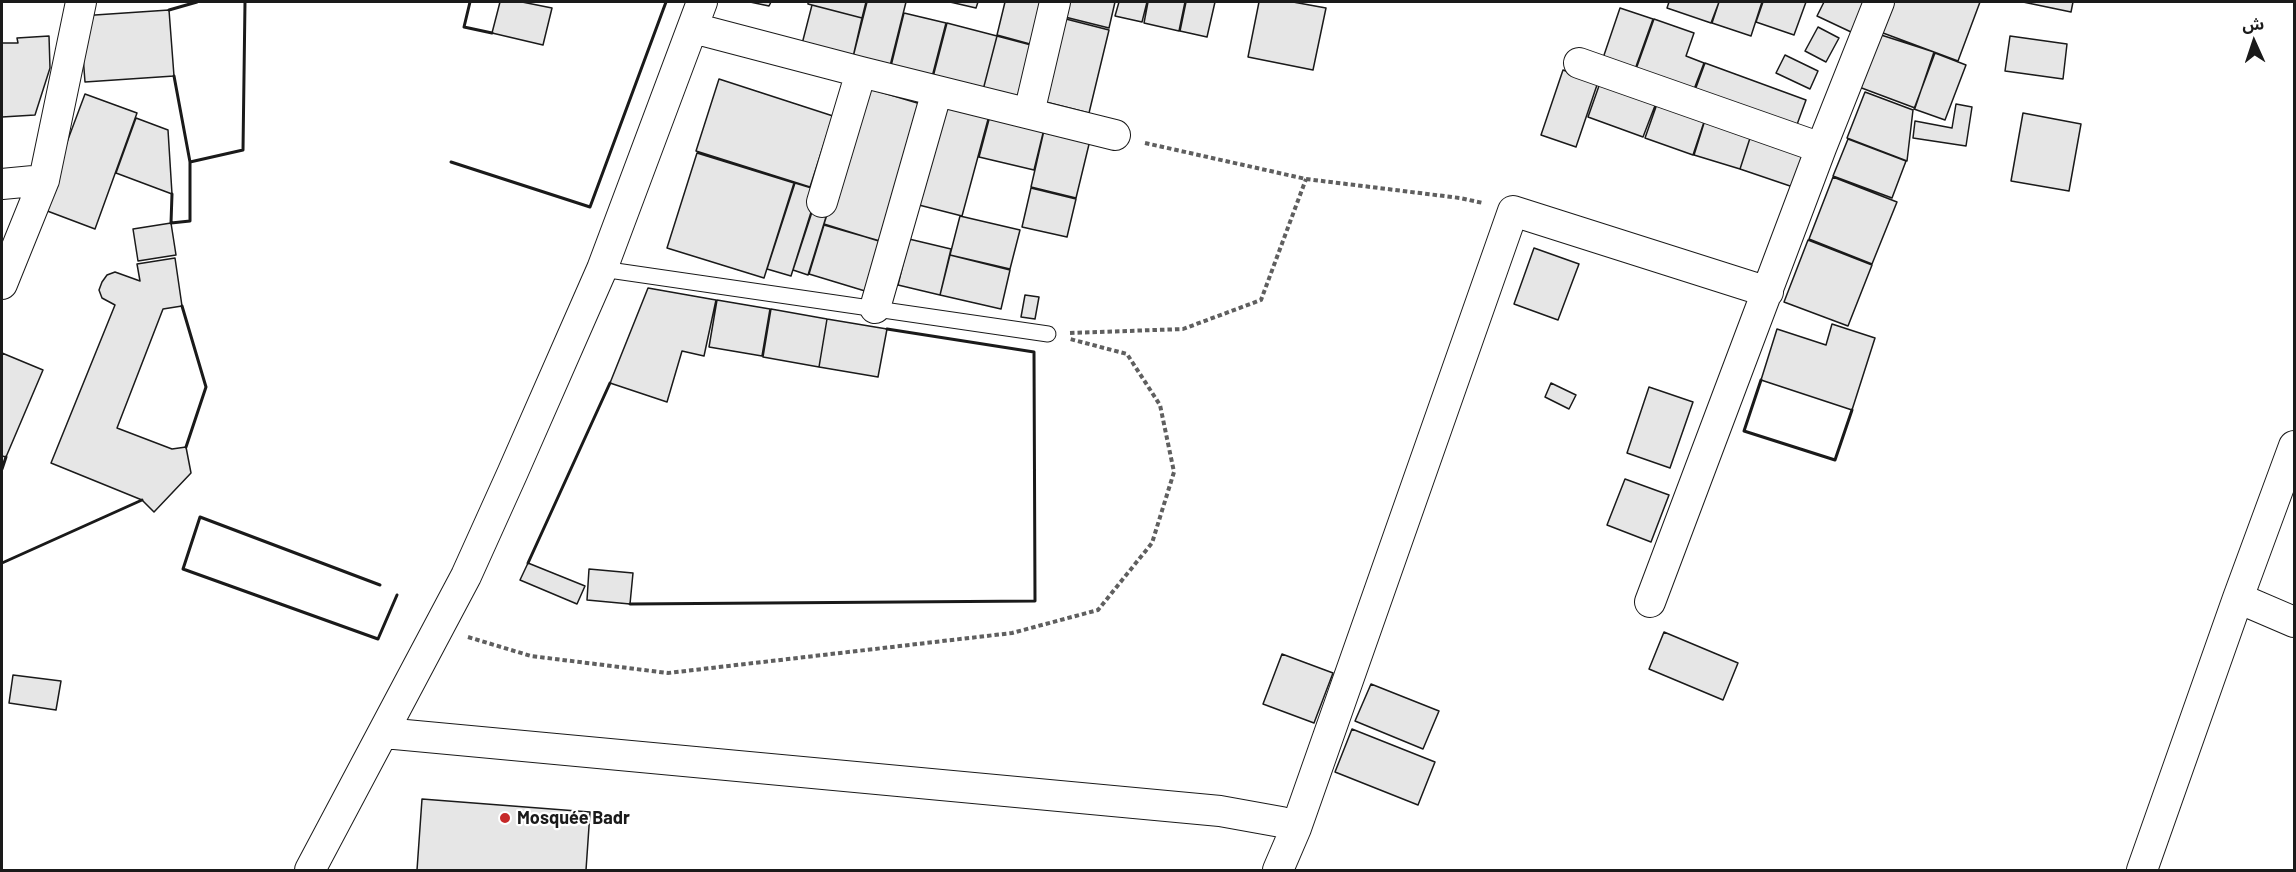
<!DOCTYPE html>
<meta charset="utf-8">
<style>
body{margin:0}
#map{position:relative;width:2296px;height:872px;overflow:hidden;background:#fff;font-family:Barlow,"Noto Sans Arabic",sans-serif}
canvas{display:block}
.frame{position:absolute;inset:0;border:3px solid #1a1a1a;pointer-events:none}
.north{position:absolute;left:2224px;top:12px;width:60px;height:60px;-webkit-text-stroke:4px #fff;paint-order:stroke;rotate:357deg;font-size:16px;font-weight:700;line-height:24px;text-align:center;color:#1a1a1a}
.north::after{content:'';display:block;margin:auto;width:21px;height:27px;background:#1a1a1a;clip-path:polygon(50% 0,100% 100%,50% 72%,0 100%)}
</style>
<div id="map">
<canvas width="2296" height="872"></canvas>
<div class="frame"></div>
<div class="north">ش</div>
</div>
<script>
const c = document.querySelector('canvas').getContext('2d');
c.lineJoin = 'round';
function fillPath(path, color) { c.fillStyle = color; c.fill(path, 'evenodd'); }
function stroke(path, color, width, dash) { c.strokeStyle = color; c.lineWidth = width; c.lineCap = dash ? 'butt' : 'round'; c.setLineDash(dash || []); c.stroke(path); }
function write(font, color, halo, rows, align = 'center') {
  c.font = font + ' Barlow,sans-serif'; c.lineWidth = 4.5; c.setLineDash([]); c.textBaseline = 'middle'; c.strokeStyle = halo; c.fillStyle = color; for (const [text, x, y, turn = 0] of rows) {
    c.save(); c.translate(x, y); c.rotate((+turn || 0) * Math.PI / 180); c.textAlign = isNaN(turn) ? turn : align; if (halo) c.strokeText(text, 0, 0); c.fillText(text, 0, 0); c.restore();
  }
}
const building = new Path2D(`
 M500 2H522L552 8 543 45 492 33Z
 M750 2H771L769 6Z
 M808 2H866L862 18 808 4Z
 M867 2H906L890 66 853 57Z
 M950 2H978L976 8Z
 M1005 2H1042L1030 44 997 35Z
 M1065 2H1115L1109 28 1061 16Z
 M1119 2H1147L1142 22 1115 16Z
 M1148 2H1185L1179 31 1144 23Z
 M1186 2H1215L1207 37 1180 31Z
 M1259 2H1293L1326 8 1313 70 1248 57Z
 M1669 2H1719L1711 23 1667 8Z
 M1719 2H1762L1751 36 1712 23Z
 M1763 2H1806L1794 35 1756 22Z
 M1824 2H1866L1851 32 1817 16Z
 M1886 2H1980L1958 61 1875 30Z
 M2023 2H2073L2071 12Z
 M812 5 862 18 853 57 802 44Z
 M1620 8 1653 19 1633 75 1601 64Z
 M169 10 174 76 85 82 80 16Z
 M904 13 946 23 932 77 891 66Z
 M1062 18 1109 30 1089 113 1042 101Z
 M1654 19 1694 33 1686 56 1704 63 1693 92 1635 72Z
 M947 23 997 36 983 90 933 77Z
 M1818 27 1839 38 1826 62 1805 51Z
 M1878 34 1934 52 1915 108 1859 87Z
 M49 36 50 68 35 115 2 117V43H18L17 38Z
 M997 36 1031 45 1017 99 983 90Z
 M2010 36 2067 44 2063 79 2005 71Z
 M1935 53 1966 65 1945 120 1914 109Z
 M1785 55 1818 71 1810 89 1776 73Z
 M1705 63 1806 100 1795 130 1694 93Z
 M1563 70 1598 82 1576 147 1541 135Z
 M719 79 833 116 810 187 696 151Z
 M1600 83 1656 103 1643 137 1588 117Z
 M867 88 924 105 882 242 824 224Z
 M1865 92 1913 110 1907 161 1847 138Z
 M85 94 137 113 95 229 42 209Z
 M942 100 990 112 962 216 915 204Z
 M1657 104 1705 119 1693 155 1645 138Z
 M1956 104 1972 107 1966 146 1913 138 1915 121 1952 128Z
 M991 112 1045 125 1034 170 979 157Z
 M2023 113 2081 124 2069 191 2011 181Z
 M136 118 168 130 172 194 116 173Z
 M1705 120 1751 135 1740 169 1694 155Z
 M1045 126 1091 136 1076 198 1031 187Z
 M1751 135 1804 152 1793 187 1740 169Z
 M1848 139 1906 161 1892 198 1833 176Z
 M697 153 794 183 764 278 667 248Z
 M1833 177 1897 202 1872 264 1809 239Z
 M795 183 818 190 791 276 767 269Z
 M1031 188 1076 199 1067 237 1022 227Z
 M812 212 826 217 808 275 793 270Z
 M960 216 1020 230 1010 269 950 255Z
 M171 223 176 255 138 261 133 229Z
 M824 225 880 241 865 291 809 274Z
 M909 239 951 249 940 295 898 285Z
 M1808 240 1872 265 1848 326 1784 302Z
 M1534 248 1579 264 1558 320 1514 304Z
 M950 255 1010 270 1001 309 940 295Z
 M175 258 182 306 163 309 117 428 172 449 186 447 191 473 154 512 142 500 51 463 115 305 102 298 99 290 102 282 107 275 115 272 140 281 137 264Z
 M648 288 716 300 704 356 682 351 667 402 610 383Z
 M1025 295 1039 297 1035 319 1021 317Z
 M717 300 770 309 762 356 709 347Z
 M771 309 827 319 819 367 763 357Z
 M827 319 887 329 878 377 819 367Z
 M1832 324 1875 338 1852 410 1761 380 1777 329 1826 345Z
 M2 353 43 370 6 457 2 456Z
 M1551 383 1576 395 1569 409 1545 397Z
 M1649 387 1693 402 1670 468 1627 453Z
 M1625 479 1669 495 1651 542 1607 525Z
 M528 563 585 586 577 604 520 580Z
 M589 569 633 573 630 604 587 600Z
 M1664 632 1738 663 1723 700 1649 669Z
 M1282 654 1333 673 1314 723 1263 704Z
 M13 675 61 681 56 710 9 703Z
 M1371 684 1439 711 1423 749 1355 721Z
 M1352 729 1435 762 1418 805 1335 772Z
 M422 799 590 812 586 870H417Z`);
const path = new Path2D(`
 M1145 143 1306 179 1460 198 1483 203
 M1070 333 1183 329 1261 300 1306 179
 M468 637 531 656 668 673 1012 633 1098 610 1152 543 1174 472 1160 405 1127 354 1070 339`);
const lane = new Path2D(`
 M602 269 1048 334`);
const street = new Path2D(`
 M693 28 861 72 1115 135
 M1579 63 1821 148
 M1029 113 1055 2
 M2 184 44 180
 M822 202 861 72
 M2 284 44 180 81 2
 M875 308 937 91
 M2238 598 2294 622
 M1650 602 1821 148 1879 2
 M384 733 1220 811 1281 822 1296 828
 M310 870 466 576 512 474 602 269 702 2
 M1278 870 1296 828 1513 211 1768 292
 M2142 870 2238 598 2294 446`);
const wall = new Path2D(`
 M470 2 464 27 492 33
 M169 10 197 2
 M174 76 190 162
 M451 162 590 207 666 2
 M172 194 171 223 190 221V162L243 150 245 2
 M182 306 206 387 186 447
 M1761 380 1744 431 1835 460 1852 410
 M2 469 6 457
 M2 563 142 500
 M528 563 610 383
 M380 585 200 517 183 569 378 639 397 595
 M630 604 1035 601 1034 352 887 329`);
const markers = [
 [505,818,6,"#c62828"]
];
const poiNames = [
 ["Mosquée Badr",517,818]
];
fillPath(building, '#e6e6e6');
stroke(building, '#1a1a1a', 1.5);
stroke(lane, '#1a1a1a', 17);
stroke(street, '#1a1a1a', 32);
stroke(path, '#5f5f5f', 4, [4.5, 3]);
stroke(lane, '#fff', 15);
stroke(street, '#fff', 30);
stroke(wall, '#1a1a1a', 3);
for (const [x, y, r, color] of markers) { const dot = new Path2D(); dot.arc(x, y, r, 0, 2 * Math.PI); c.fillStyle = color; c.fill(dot); stroke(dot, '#fff', 2); }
write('bold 18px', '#1a1a1a', '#fff', poiNames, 'left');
</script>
